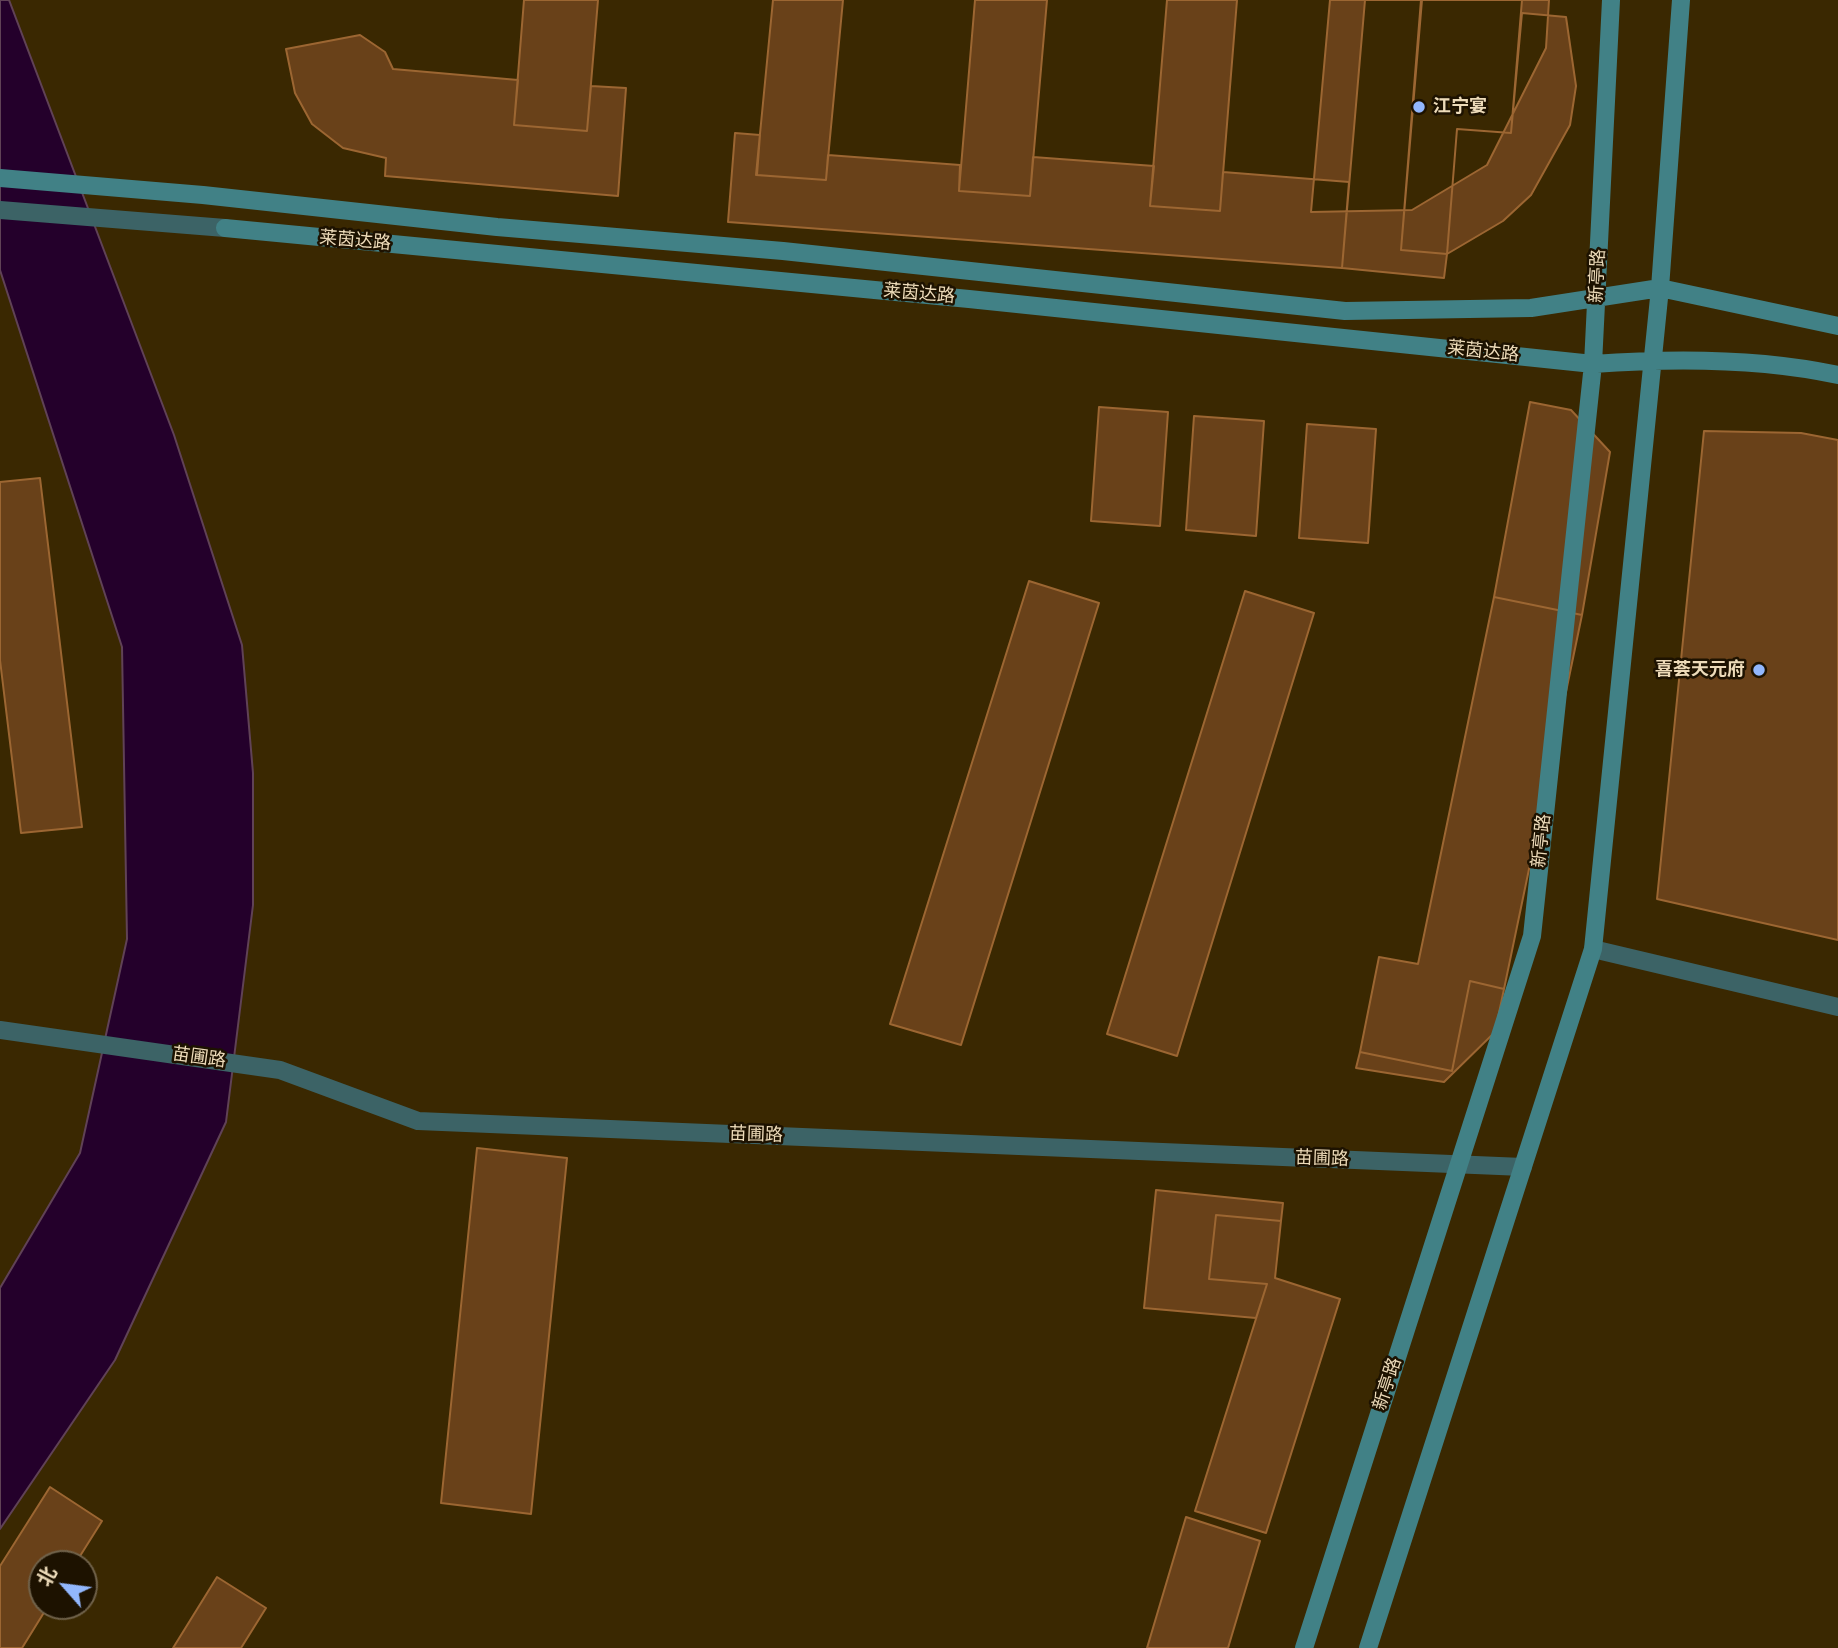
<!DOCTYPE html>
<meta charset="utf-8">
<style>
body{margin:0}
#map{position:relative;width:1838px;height:1648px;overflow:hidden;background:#3a2801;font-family:"Archivo Narrow","Noto Sans SC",sans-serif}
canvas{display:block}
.north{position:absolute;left:28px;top:1550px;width:70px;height:70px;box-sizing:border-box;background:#1d1200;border:2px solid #70624a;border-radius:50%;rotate:298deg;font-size:19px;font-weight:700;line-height:28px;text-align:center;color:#eddbb9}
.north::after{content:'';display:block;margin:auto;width:24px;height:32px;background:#92b7fd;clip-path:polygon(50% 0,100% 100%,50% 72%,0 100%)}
</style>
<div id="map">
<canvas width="1838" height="1648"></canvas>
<div class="north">北</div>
</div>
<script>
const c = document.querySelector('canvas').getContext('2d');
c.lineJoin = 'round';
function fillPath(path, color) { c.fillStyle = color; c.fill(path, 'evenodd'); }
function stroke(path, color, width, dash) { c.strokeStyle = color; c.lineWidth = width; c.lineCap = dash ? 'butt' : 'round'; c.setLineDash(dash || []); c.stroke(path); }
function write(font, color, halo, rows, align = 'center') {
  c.font = font + ' "Archivo Narrow","Noto Sans SC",sans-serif'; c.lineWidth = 5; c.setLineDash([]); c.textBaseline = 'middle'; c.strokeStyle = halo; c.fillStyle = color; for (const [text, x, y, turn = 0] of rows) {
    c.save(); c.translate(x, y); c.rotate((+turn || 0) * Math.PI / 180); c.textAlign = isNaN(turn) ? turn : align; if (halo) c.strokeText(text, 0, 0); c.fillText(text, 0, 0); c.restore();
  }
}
const water = new Path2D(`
 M0 0H9L174 435 242 645 253 773V905L226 1122 115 1360 0 1529V1288L80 1153 127 939 122 647 0 270Z`);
const building = new Path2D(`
 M524 0H598L587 131 514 125Z
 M773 0H843L826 180 756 175Z
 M975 0H1047L1030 196 959 191Z
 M1167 0H1237L1220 211 1150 206Z
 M1330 0H1549L1546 48 1487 165 1412 210 1311 212Z
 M1365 0H1422L1401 250 1447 254 1444 278 1342 268Z
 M1421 0H1522L1511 133 1457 129 1447 254 1401 250Z
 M1522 13 1566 17 1576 86 1570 125 1531 195 1503 221 1447 254 1457 129 1511 133Z
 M360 35 385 52 393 69 518 80 514 125 587 131 591 86 626 88 618 196 385 176 386 158 343 148 312 124 295 93 286 49Z
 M735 133 760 135 757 175 826 180 828 155 960 165 959 191 1030 196 1033 157 1154 166 1150 206 1220 211 1223 172 1349 182 1342 268 728 222Z
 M1530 402 1571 410 1610 452 1582 615 1494 597Z
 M1099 407 1168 412 1160 526 1091 521Z
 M1194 416 1264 421 1256 536 1186 530Z
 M1307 424 1376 429 1368 543 1299 538Z
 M1704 431 1801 433 1838 440V940L1657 899Z
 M40 478 82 827 21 833 0 660V482Z
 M1029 581 1099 603 961 1045 890 1024Z
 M1245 591 1314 613 1177 1056 1107 1034Z
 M1494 597 1582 615 1504 989 1470 981 1452 1071 1360 1052 1379 957 1418 964Z
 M1470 981 1504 989 1495 1032 1444 1082 1356 1068 1360 1052 1452 1071Z
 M477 1148 567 1158 531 1514 441 1503Z
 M1156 1190 1283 1203 1281 1221 1216 1215 1209 1279 1267 1284 1256 1318 1144 1308Z
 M1216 1215 1281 1221 1275 1278 1340 1299 1266 1533 1195 1511 1267 1284 1209 1279Z
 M50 1487 102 1521 75 1564H42V1606H48L22 1648H0V1566Z
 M1186 1517 1260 1541 1228 1648H1147Z
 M217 1577 266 1608 241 1648H173Z`);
const minor = new Path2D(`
 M1593 949 1838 1007`);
const tertiary = new Path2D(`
 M0 210 225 228
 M0 1030 280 1070 418 1121 1523 1167`);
const secondary = new Path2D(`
 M0 178 203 195 497 227 783 251 1345 311 1531 308 1660 288 1838 326
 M225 228 969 299 1593 364C1674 358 1759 358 1838 375
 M1304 1648 1532 936 1593 364 1611 0
 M1368 1648 1593 949 1660 288 1681 0`);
const markers = [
 [1419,107,7,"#92b7fd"],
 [1759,670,7,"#92b7fd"]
];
const poiNames = [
 ["江宁宴",1433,107],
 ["喜荟天元府",1745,670,"right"]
];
const streetNames = [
 ["莱茵达路",355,241,5],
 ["新亭路",1598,276,-87],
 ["莱茵达路",919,294,5],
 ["莱茵达路",1483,352,6],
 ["新亭路",1542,841,-84],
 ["苗圃路",199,1058,8],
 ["苗圃路",756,1135,2],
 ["苗圃路",1322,1159,2],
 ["新亭路",1388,1384,-72]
];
fillPath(water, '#24002b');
stroke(water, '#604256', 2);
fillPath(building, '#694119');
stroke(building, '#9c6632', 2);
stroke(minor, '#3c6366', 18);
stroke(tertiary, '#3c6366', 18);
stroke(secondary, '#418186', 18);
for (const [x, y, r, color] of markers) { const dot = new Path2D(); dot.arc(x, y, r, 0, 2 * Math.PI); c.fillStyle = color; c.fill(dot); stroke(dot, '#1d1200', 2.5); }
write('bold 18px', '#eddbb9', '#1d1200', poiNames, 'left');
write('18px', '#eddbb9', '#1d1200', streetNames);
</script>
